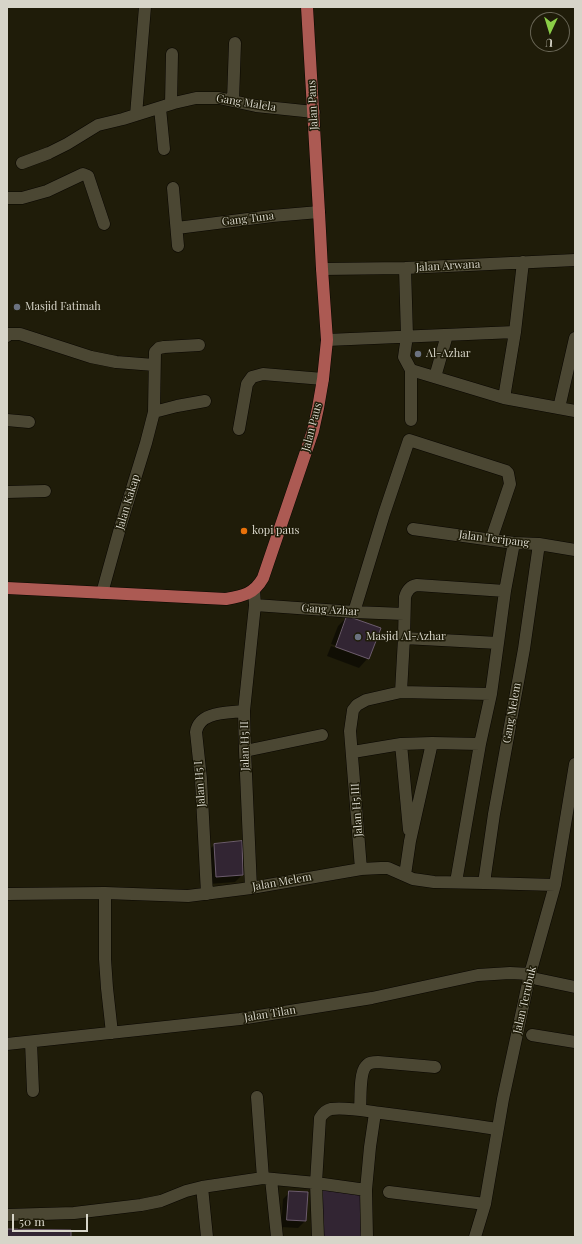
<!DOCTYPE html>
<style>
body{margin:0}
#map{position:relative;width:582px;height:1244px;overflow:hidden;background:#1f1c09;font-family:"Playfair Display",serif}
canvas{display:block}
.frame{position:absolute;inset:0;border:8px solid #d7d5c9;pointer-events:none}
.north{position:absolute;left:530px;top:12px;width:40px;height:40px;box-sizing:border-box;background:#1f1c09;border:1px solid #696656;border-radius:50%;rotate:184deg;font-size:11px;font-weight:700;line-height:16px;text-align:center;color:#d7d5c9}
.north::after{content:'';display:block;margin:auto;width:14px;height:18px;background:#8bce47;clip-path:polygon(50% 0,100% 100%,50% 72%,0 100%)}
.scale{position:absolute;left:12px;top:1214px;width:76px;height:18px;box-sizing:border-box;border:2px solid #d7d5c9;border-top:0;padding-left:5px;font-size:12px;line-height:14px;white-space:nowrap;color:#d7d5c9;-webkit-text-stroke:3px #1f1c09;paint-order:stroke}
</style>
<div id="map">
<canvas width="582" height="1244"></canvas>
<div class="frame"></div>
<div class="north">U</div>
<div class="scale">50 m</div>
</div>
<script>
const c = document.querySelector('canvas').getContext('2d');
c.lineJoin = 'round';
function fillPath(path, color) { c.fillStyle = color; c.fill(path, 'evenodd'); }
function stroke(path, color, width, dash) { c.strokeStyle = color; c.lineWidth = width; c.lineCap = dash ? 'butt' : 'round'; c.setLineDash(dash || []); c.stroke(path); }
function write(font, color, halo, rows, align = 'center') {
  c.font = font + ' "Playfair Display",serif'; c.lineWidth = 3; c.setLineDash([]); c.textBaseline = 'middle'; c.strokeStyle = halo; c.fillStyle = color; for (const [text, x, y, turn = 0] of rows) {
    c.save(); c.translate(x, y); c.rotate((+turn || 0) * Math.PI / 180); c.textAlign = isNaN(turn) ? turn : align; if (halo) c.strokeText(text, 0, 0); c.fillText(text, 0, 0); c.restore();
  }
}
const shadow = new Path2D(`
 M347 617 368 658 359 668 327 656 331 646 365 658V656L331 644 338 626Z
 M214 845 242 875 235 882 209 884 207 852Z
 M290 1192 305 1221 298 1228 281 1227 283 1199Z`);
const building = new Path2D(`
 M347 616 381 628 369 659 336 647Z
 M242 841 243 875 216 877 214 844Z
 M323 1190 364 1193 361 1237H320Z
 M289 1191 308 1192 306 1221 287 1220Z
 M7 1229 71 1230V1237H7Z`);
const minor = new Path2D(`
 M233 100 235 43
 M171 104 172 54
 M160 108 164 149
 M136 115 145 7
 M22 163 49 153 67 144 98 125 123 119 174 103 196 98H219L256 106 314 112
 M173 188 178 246
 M7 198H22L47 191 83 174 88 176 104 224
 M177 228 272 216 319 212
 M405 268 407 336 404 357 411 370 504 398 575 411
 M322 269 405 268 575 260
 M515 332 523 262
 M7 336 8 334H20L91 357 116 362 154 365
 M327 340 515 332 504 398
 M411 370V420
 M435 377 447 335
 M559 408 575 338
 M154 412 177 406 205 401
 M7 420 29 422
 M239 429 247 384 252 377 263 374 323 379
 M7 492 45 491
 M413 529 514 543 539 544 575 550
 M102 593 122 521 146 443 154 412 155 352 159 348 164 347 199 345
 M255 605 354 612 404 614
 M354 612 384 514 409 440 506 471 508 473 510 484 491 540
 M498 643 505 591
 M401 692 404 638
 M401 744 409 830
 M245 751 322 735
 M353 752 401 744 432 743 480 744
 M361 869 350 731 353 710 357 705 366 700 401 692 491 694
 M405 875 410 841 432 743
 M456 882 480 744 491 694 498 643 404 638 405 597C407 590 411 586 417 585L505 591 514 543
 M484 883 494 814 524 649 539 544
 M251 888 245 751 244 711 255 605 254 590
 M105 893V959L107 988 112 1033
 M7 894 105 893 188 896 251 888 361 869 381 868H388L413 879 434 882 484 883 555 885
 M207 894 201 779 196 732C199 711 228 713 244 711
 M537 979 575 987
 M532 1035 575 1042
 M31 1042 33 1091
 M7 1044 240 1019 372 998 478 975 510 973 530 974
 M257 1097 263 1178
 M360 1110C361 1100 359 1073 366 1066 369 1062 373 1062 378 1062L435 1067
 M271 1179 277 1237
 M202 1187 207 1237
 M389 1192 485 1204
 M7 1215 74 1213 141 1205 161 1201 186 1191 202 1187 263 1178 316 1183 366 1190
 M318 1237 316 1183 320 1118C323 1113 326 1110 331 1109 347 1107 365 1111 381 1113 420 1118 459 1123 497 1129
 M367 1237 366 1190 370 1147 375 1113
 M475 1237 485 1204 503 1099 530 974 555 885 575 764`);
const major = new Path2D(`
 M7 588 226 599C243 596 254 594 263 578L313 431 318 408 323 379 327 340 322 269 319 212 307 7`);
const markers = [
 [17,307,4,"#6b7280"],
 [418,354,4,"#6b7280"],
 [244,531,4,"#e8710a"],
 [358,637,4,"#6b7280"]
];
const streetNames = [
 ["Gang Malela",246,103,9],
 ["Jalan Paus",313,105,-93],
 ["Gang Tuna",248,219,-7],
 ["Jalan Arwana",448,266,-3],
 ["Jalan Paus",312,427,-75],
 ["Jalan Kakap",128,502,-73],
 ["Jalan Teripang",494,539,7],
 ["Gang Azhar",330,610,4],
 ["Gang Melem",512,713,-80],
 ["Jalan H5 II",245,746,-91],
 ["Jalan H5 I",200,784,-94],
 ["Jalan H5 III",357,810,-94],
 ["Jalan Melem",282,882,-10],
 ["Jalan Terubuk",525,1000,-77],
 ["Jalan Tilan",270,1014,-9]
];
const poiNames = [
 ["Masjid Fatimah",25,307],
 ["Al-Azhar",426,354],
 ["kopi paus",252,531],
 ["Masjid Al-Azhar",366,637]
];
fillPath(shadow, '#0007');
fillPath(building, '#322533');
stroke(building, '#6c5c6d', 1);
stroke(minor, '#090600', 13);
stroke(major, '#090600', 13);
stroke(minor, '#4b4733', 12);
stroke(major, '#ac5a53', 12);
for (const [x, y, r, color] of markers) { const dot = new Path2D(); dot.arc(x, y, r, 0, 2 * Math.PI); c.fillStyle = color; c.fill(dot); stroke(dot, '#1f1c09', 1.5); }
write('11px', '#d7d5c9', '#1f1c09', streetNames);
write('11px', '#d7d5c9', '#1f1c09', poiNames, 'left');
</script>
